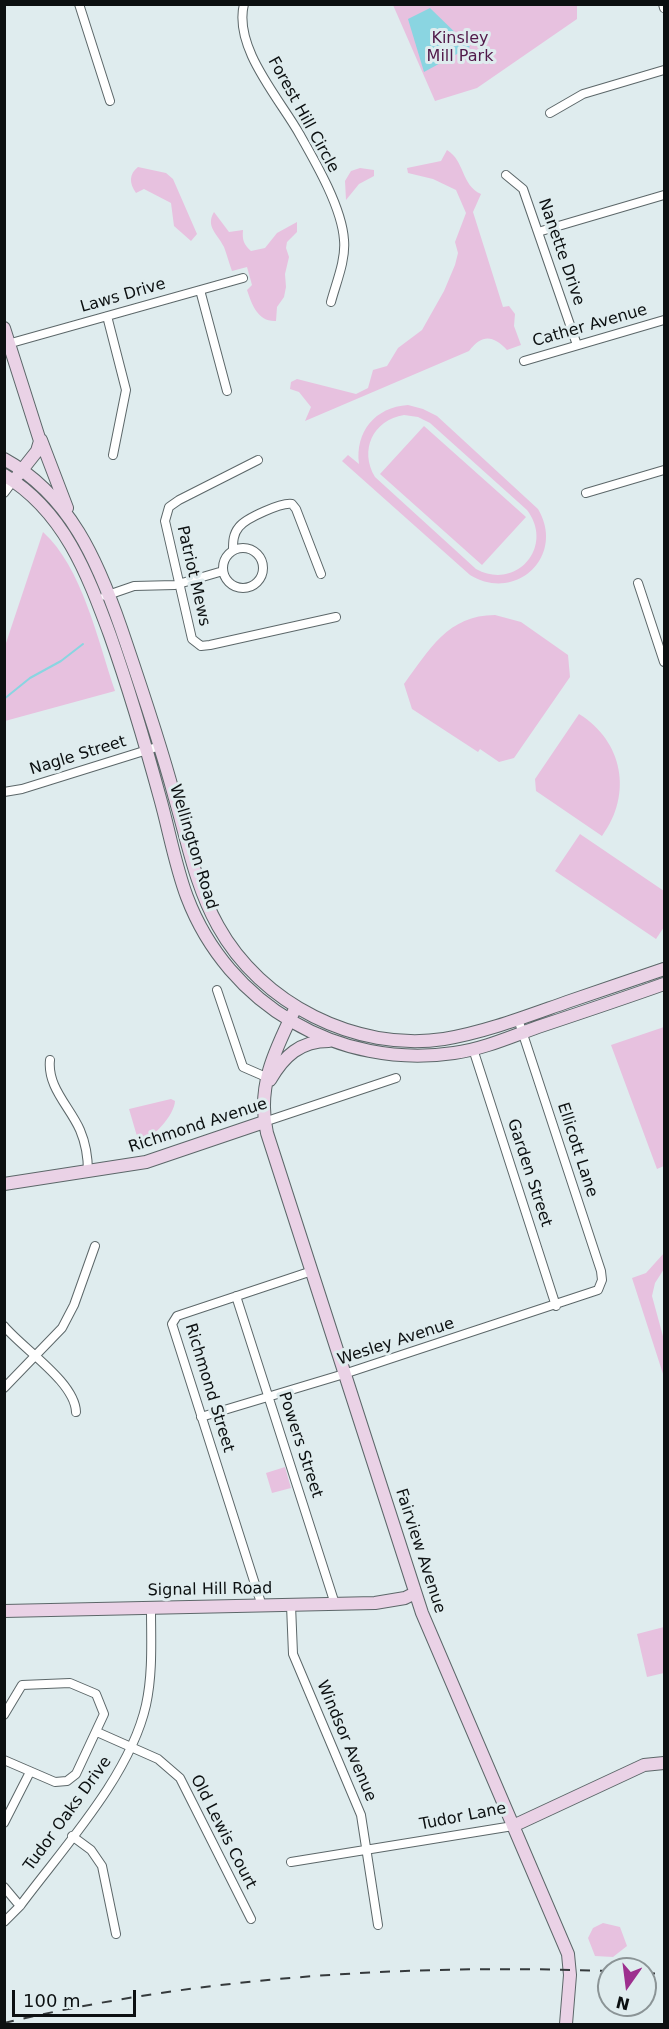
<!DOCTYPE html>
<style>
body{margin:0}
#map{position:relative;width:669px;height:2029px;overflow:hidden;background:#dfecee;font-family:"DejaVu Sans",sans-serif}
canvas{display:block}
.frame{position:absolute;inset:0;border:6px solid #0c1011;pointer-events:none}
.north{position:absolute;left:597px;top:1957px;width:60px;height:60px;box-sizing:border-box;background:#dfecee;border:2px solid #8b9496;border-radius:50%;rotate:194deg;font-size:16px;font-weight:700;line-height:24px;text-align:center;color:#0c1011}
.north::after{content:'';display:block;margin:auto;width:21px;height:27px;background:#9d2f8e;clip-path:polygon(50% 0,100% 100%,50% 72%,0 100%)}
.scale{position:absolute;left:12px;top:1990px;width:124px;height:27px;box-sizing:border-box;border:3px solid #0c1011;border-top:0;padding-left:8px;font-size:18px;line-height:21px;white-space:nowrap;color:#0c1011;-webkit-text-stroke:4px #dfecee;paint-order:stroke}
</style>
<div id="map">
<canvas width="669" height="2029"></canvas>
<div class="frame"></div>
<div class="north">N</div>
<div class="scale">100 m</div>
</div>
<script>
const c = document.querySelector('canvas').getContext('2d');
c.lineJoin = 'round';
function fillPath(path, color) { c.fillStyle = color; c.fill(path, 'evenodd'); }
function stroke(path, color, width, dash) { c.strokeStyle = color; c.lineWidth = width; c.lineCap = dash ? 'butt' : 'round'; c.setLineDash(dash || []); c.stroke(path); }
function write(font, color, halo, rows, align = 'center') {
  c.font = font + ' "DejaVu Sans",sans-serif'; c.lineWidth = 6; c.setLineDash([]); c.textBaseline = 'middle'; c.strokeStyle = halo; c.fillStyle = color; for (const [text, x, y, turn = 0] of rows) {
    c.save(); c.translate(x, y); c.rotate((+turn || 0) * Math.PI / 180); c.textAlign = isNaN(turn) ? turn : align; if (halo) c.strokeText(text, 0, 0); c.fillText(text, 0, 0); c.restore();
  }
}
const green = new Path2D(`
 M393 5H577V19L477 88 435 101Z
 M447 150C465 161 461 185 481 194L473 212 503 307 509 306 515 314 514 326 521 345 507 350C493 335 482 334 469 351L305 421 311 407 299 392 290 389 291 382 297 379 356 394 368 388 373 370 387 366 398 348 422 330 444 291 455 265 458 253 455 242 466 213 456 190 433 179 408 173 407 168 441 161Z
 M138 167 166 173 173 179 197 234 191 241 174 226 171 203 144 189 136 193C129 183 129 174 138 167Z
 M360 168 374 170V176L359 184 346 200 345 181 351 171Z
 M214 212 229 232 243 230C242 240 244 245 251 251L265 248 277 233 297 222V232L287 242 286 248 289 257 285 274 286 287 284 297 277 307 276 321C258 322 252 305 247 290L252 285 247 267 232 271C229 263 227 255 224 247 218 234 205 227 214 212Z
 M408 405 423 409 437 416 538 509C566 556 516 603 470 575L342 461 348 455 359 464C355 432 375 407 408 405ZM404 415 418 417 430 423 527 510C555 547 516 591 476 569L375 477C359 450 373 420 404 415Z
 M424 426 526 517 482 565 380 474Z
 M43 532C82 567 98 641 115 691L5 721V646Z
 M495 615 521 622 568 655 570 677 514 758 499 762 480 749 478 752 412 709 404 684C429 650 448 615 495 615Z
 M579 714C623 741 633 794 602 836L536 791 535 779Z
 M580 834 664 891V927L656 939 555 871Z
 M664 1027V1166L657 1169 611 1045Z
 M171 1099 175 1101C174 1116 153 1138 139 1143L129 1109Z
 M664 1253V1269L655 1283 652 1296 664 1340V1377L632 1278 646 1273Z
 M285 1467 291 1488 272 1493 266 1473Z
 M664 1627V1673L647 1677 637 1634Z
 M603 1923 620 1927 627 1946 613 1957 595 1956 588 1938 593 1928Z`);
const water = new Path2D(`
 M430 8 470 47 424 72 408 19Z`);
const stream = new Path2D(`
 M4 699 30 678 61 661 83 644`);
const street = new Path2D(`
 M79 4 110 101
 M244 4C233 48 280 99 300 135 316 163 342 208 344 240 346 260 336 283 331 302
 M663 4 664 8
 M550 113 583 94 664 70
 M506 175 523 189 577 345
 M538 232 664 195
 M200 290 227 391
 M107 316 126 390 113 455
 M4 345 243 278
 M524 361 664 320
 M258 460 179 500 169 507 165 521 192 639 201 646 210 645 336 617
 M4 493 13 481
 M586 493 664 470
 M223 568a20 20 0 1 1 40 0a20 20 0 1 1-40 0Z
 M233 550C233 542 233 534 239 527 246 518 282 502 292 504L296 509 321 574
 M638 583 664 662
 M105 596 134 586 175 585 223 571
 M4 792 22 789 160 746
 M217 990 243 1067 266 1077
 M473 1049 556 1306
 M50 1060C47 1087 70 1107 80 1130 86 1144 88 1158 88 1172
 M264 1122 396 1078
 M236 1296 335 1604
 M4 1326C23 1349 75 1382 76 1412
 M4 1388 62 1328 74 1305 95 1246
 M201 1417 344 1374 598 1290 602 1280 601 1271 518 1019
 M291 1605 293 1654 361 1815 378 1925
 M262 1606 172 1324 177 1316 312 1271
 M4 1715 22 1685 70 1683 96 1694 104 1714 76 1774 67 1781 55 1782 4 1760
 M97 1732 158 1759 180 1778 251 1919
 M4 1823 30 1772
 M72 1836 91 1850 102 1866 116 1934
 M291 1862 513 1826
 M4 1887 20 1906
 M4 1922 20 1906C63 1848 130 1776 146 1705 153 1673 151 1640 151 1608`);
const secondary = new Path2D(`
 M4 328 40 441 37 451 18 475
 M41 440 67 508
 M4 459C70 495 98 562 121 628 140 684 159 739 174 795 187 839 195 885 218 926 261 1004 356 1052 444 1039 486 1032 527 1016 567 1002 599 991 632 980 664 969
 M4 475C64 511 87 573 110 635 129 689 145 743 160 798 169 830 175 865 187 897 228 1005 339 1070 454 1053 483 1049 510 1037 538 1027 580 1013 622 999 664 984
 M296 1007C276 1048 256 1086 267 1133L422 1613 568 1954 570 1975 566 2024
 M270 1080C284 1056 300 1041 329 1041
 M4 1184 146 1162 264 1122
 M4 1611 375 1603 405 1598 415 1593
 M513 1826 644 1765 664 1763`);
const rail = new Path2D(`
 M645 1973 664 1974
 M4 2023C202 1976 407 1964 609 1971`);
const parkNames = [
 ["Kinsley",460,39],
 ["Mill Park",460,57]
];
const streetNames = [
 ["Forest Hill Circle",303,115,61],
 ["Nanette Drive",561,252,71],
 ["Laws Drive",123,296,-16],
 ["Cather Avenue",590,326,-16],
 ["Patriot Mews",193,576,77],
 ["Nagle Street",78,756,-17],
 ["Wellington Road",193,847,73],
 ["Richmond Avenue",198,1126,-18],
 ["Ellicott Lane",577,1150,72],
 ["Garden Street",529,1173,72],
 ["Wesley Avenue",396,1342,-18],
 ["Richmond Street",209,1388,73],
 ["Powers Street",300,1445,72],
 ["Fairview Avenue",420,1551,72],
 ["Signal Hill Road",210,1590,-1],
 ["Windsor Avenue",346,1741,67],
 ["Tudor Oaks Drive",68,1814,-54],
 ["Tudor Lane",463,1817,-11],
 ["Old Lewis Court",223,1832,63]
];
fillPath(green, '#e7c1df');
fillPath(water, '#8ad5e1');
stroke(stream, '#8ad5e1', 2);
stroke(street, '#5c6769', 10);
stroke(secondary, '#5c6769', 14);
stroke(street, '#fff', 8);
stroke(secondary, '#ead2e6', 12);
stroke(rail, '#353a3c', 2, [10, 10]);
write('16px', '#511949', '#dfecee', parkNames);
write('16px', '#0c1011', '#dfecee', streetNames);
</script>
